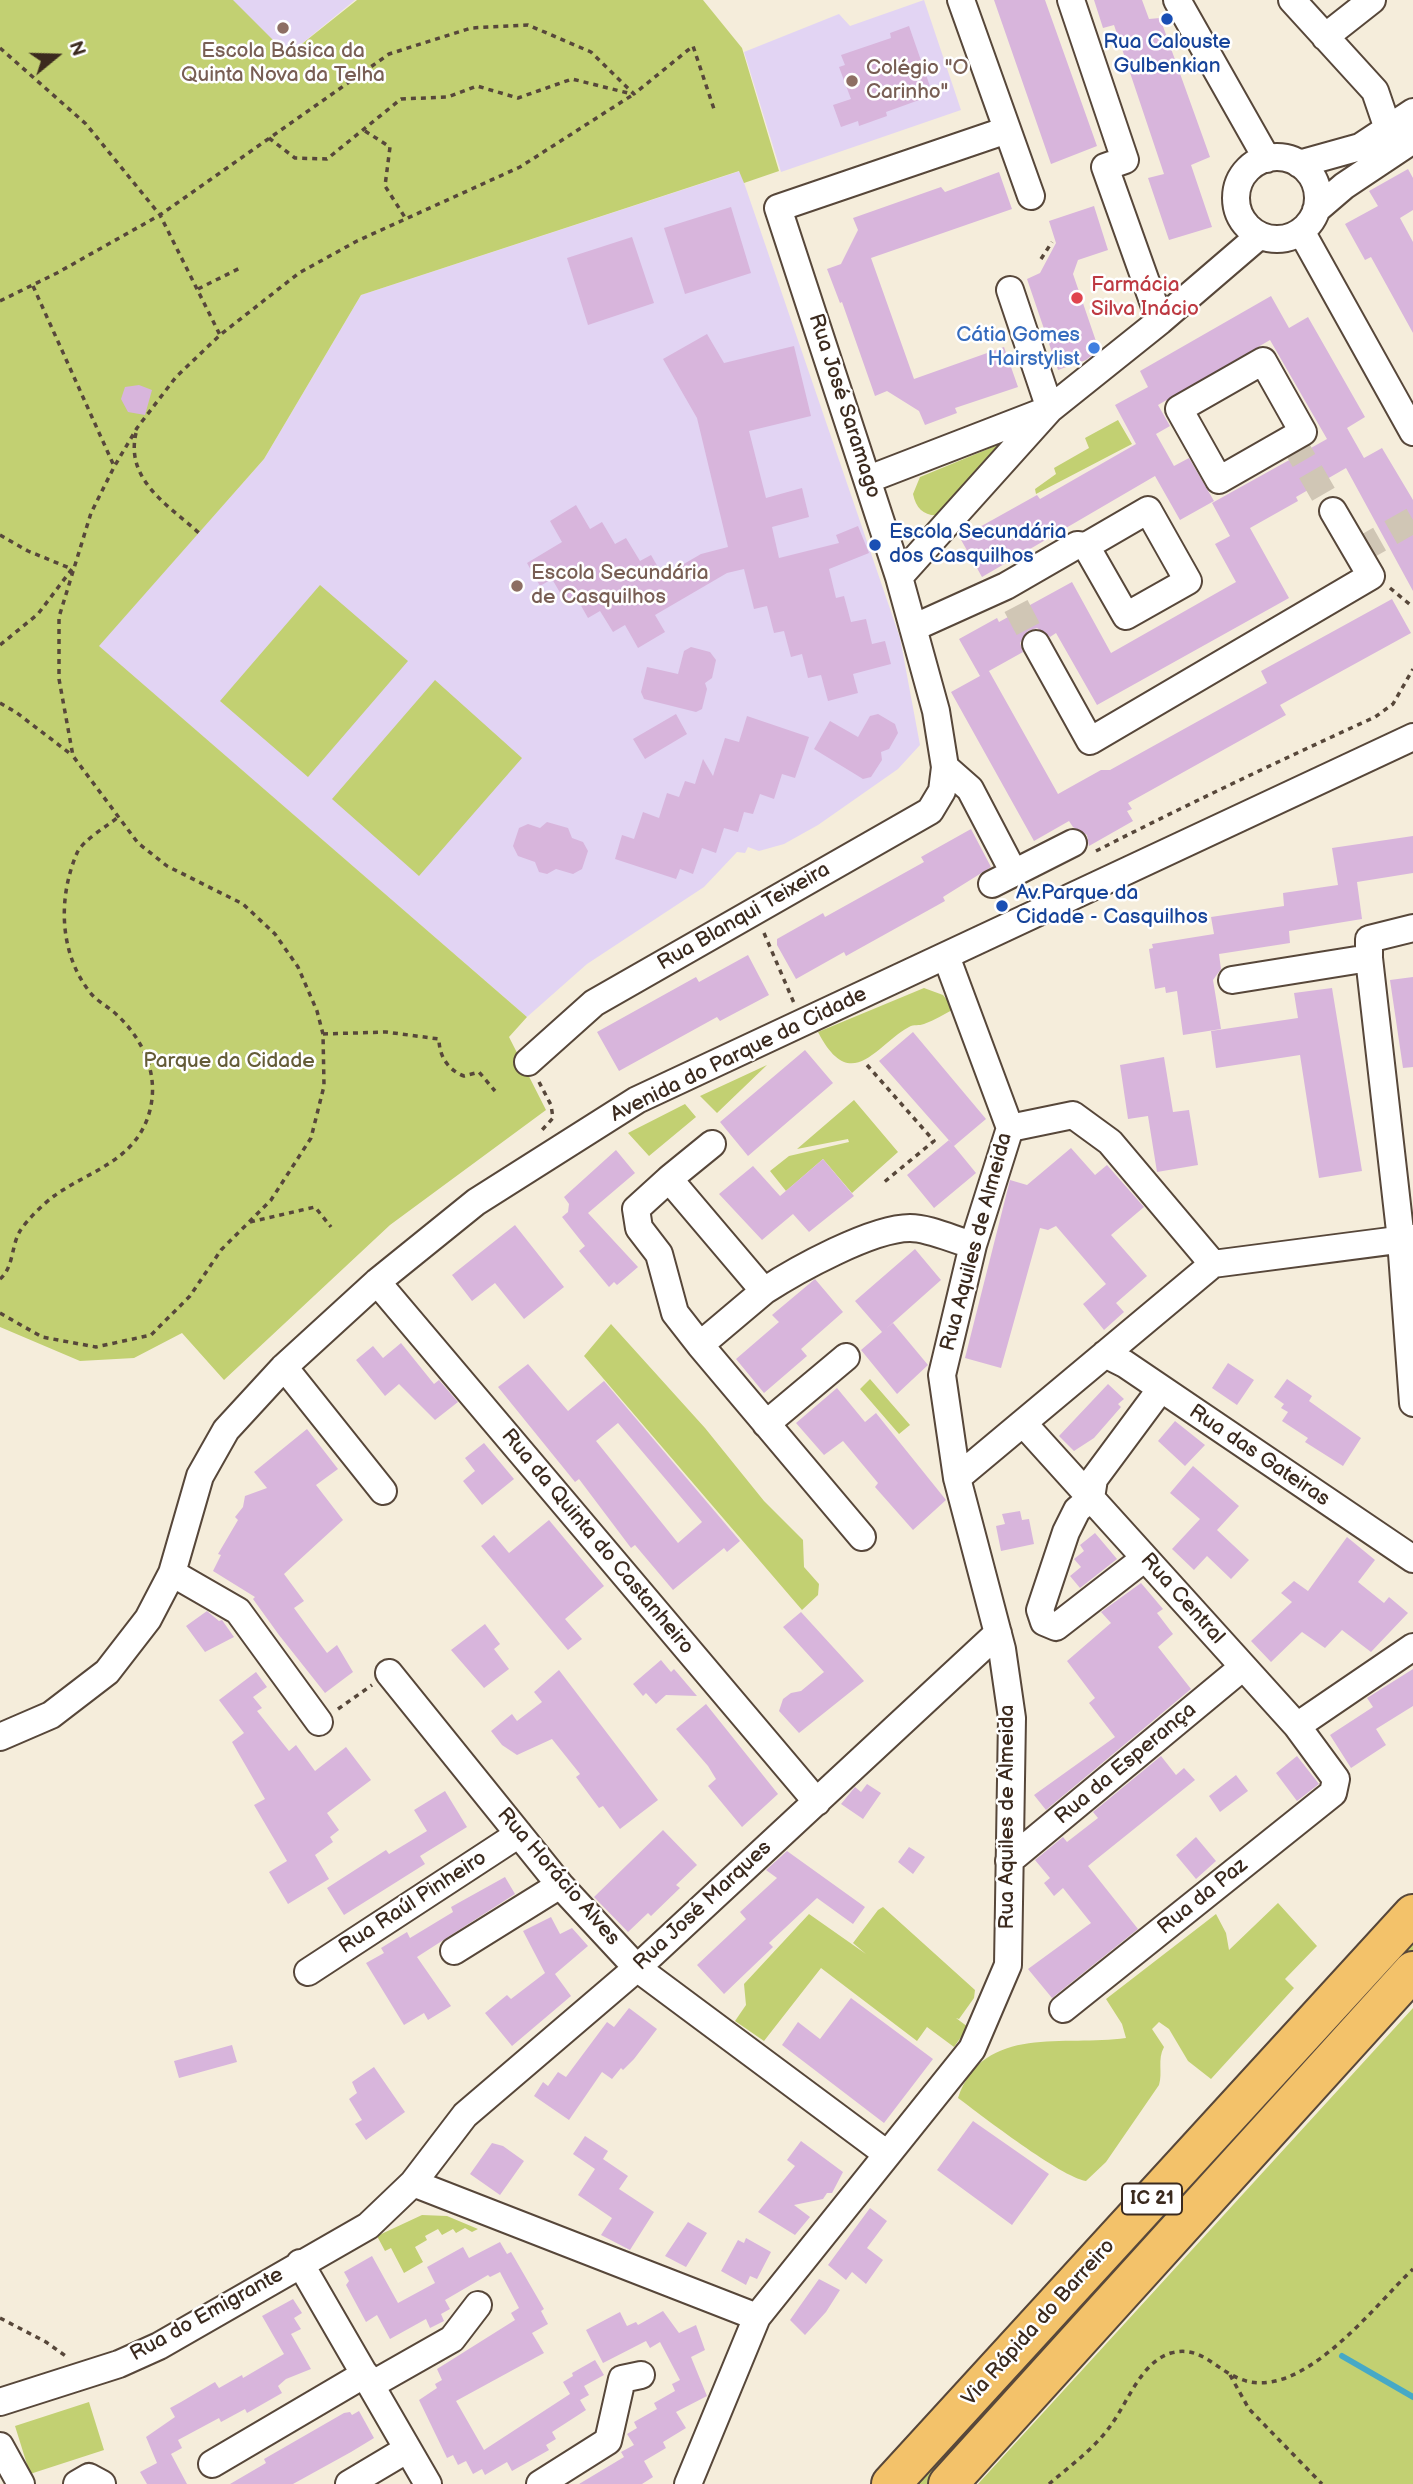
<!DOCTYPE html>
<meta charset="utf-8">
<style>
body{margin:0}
#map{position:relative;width:1413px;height:2484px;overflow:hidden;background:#f5eddb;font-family:"Balsamiq Sans",sans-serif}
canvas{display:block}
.north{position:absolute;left:21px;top:21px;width:70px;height:70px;-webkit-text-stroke:5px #fff;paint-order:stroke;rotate:71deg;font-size:19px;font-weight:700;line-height:28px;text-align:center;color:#3b2a1e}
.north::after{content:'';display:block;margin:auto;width:24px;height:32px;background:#3b2a1e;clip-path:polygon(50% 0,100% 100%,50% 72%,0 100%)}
</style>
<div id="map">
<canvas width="1413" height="2484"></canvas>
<div class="north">N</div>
</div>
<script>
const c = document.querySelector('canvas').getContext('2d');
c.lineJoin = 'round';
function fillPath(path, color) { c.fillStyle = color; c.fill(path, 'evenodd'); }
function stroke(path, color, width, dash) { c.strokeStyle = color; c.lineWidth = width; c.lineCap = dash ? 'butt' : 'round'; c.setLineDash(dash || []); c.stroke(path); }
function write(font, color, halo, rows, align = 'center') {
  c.font = font + ' "Balsamiq Sans",sans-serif'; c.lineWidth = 5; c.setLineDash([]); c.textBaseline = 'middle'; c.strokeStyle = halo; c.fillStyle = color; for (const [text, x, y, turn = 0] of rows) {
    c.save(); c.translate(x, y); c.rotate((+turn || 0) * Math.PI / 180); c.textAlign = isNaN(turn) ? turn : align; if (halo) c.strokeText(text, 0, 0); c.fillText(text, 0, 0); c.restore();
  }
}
const built = new Path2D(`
 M199 0H355L288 55Z
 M924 0 961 110 781 172 744 52 839 14 850 26Z
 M740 171 900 638 920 745 898 769 818 825 784 844 759 851 748 847 745 853 737 852 704 887 587 964 527 1017 98 646 264 459 361 295Z`);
const green = new Path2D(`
 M0 0H233L288 55 357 0H703L742 48 779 171 744 183 739 171 361 295 264 459 99 646 527 1017 509 1037 546 1110 390 1225 224 1380 182 1333 134 1358 80 1361 0 1327Z
 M1118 420 1132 444 1036 494 1035 489 1056 474 1054 468 1089 448 1085 438Z
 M1005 442 940 515C925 517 916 509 913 494L920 477Z
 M320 585 408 661 308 777 220 701Z
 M435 680 522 758 419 876 332 799Z
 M924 988 943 995 954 1009C944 1014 935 1020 924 1024 919 1026 914 1024 909 1027 876 1045 851 1096 818 1032Z
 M767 1065 717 1113 700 1096Z
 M854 1100 898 1152 852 1193 823 1159 786 1191 770 1171 789 1156 849 1142 848 1139 797 1149Z
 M685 1104 696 1117 649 1156 628 1133Z
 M611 1324 705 1428 764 1501 803 1540 804 1567 819 1584 818 1595 802 1610 584 1356Z
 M870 1379 910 1425 899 1434 860 1389Z
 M1278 1903 1317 1946 1285 1979 1294 1988 1211 2079 1188 2061 1169 2029 1159 2022 1152 2029 1164 2047C1157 2060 1163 2072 1159 2085L1106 2162 1086 2181C1061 2177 982 2116 958 2098 984 2023 1065 2047 1126 2038L1122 2024 1106 1999 1216 1914 1226 1933 1229 1950Z
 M883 1907 975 1990 974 1998 959 2019 956 2018 968 2027 954 2047 927 2027 917 2041 821 1968 764 2041 735 2021 746 2005 744 1984 809 1914 866 1954 853 1943 878 1910Z
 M1413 1939V1956L932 2484H915Z
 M1413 2008V2484H978Z
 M422 2215 447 2216 478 2229 472 2232 465 2228 456 2233 453 2229 442 2235 438 2229 425 2236 427 2240 415 2247 423 2262 404 2273 391 2248 385 2251 377 2236Z
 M89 2402 104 2450 30 2474 15 2426Z`);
const stream = new Path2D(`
 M1342 2356 1413 2397`);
const building = new Path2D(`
 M994 0H1045L1097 146 1051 164Z
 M1094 0H1142L1149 19 1160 18 1210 157 1191 165 1212 227 1169 240 1148 178 1164 174 1114 25 1103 28Z
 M909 26 933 95 886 112 887 116 859 126 858 121 841 127 833 105 851 99 839 67 845 65 841 55 891 38 890 33Z
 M1408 169 1413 178V210L1400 218 1413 242V333L1371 257 1365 260 1345 224 1378 206 1369 191Z
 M999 172 1012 209 871 258 914 379 1004 347 1018 387 955 408 957 413 925 425 919 411 887 391 875 396 842 302 840 303 827 269 841 264 858 230 853 218 941 187 945 192Z
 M1094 206 1108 250 1078 260 1073 274 1099 350 1086 360 1058 370 1027 279 1040 273 1056 243 1049 221Z
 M731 207 751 273 685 294 664 228Z
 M632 237 654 303 588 325 567 258Z
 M1271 296 1289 328 1308 317 1365 417 1347 428 1364 458 1382 448 1413 500V591L1346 468 1296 497 1298 501 1250 528 1289 598 1097 705 1056 633 1050 637 1037 628 1028 631 1020 643 1023 652 980 676 959 639 997 618 999 622 1072 582 1111 653 1236 582 1215 544 1230 536 1212 503 1327 439 1270 340 1158 405 1170 426 1156 434 1174 466 1189 458 1214 501 1180 520 1155 476 982 577 960 538 1037 495 1040 499 1136 444 1115 405 1148 387 1140 371Z
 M707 334 724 363 794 346 811 416 749 431 766 498 802 488 809 517 772 527 779 558 839 543 836 535 858 526 869 553 829 569 836 598 844 596 851 622 866 619 872 644 885 641 891 664 853 674 858 693 828 701 821 675 808 678 802 654 791 657 784 631 774 633 767 606 754 609 744 569 727 573 655 615 665 632 638 648 625 625 613 632 600 611 588 618 575 595 565 601 552 579 540 586 527 563 562 542 550 521 576 505 590 529 602 522 615 544 626 538 640 561 651 555 663 576 701 554 728 547 697 418 663 359Z
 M139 385 152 390 145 415 128 412 121 399 125 387Z
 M1392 599 1411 633 1280 705 1286 715 1128 803 1132 809 1127 811 1133 821 1089 846 1087 835 1073 827 1069 821 1034 841 951 692 989 671 1058 794 1101 770H1110L1267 683 1261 671Z
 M691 647 710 652 716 660 712 678 705 683 707 689 702 709 696 712 644 699 641 692 647 667 678 674 684 651Z
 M676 714 687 734 645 759 633 739Z
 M878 714 895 724 898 733 889 749 881 752 882 760 871 777 863 779 814 749 830 721 858 737 870 716Z
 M747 716 809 737 795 778 782 774 774 799 760 794 753 814 744 812 738 832 724 828 716 853 702 848 693 874 680 869 676 879 615 859 622 835 634 839 643 812 659 818 667 793 679 797 685 781 695 784 703 759 713 776 725 738 739 742Z
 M547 822 568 828 572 838 583 842 588 851 582 869 573 874 556 869 547 874 539 872 535 862 518 856 513 846 519 828 528 824 540 828Z
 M971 829 991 867 943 897 945 901 846 956 844 952 796 979 777 945V939L823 913 825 917 924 862 921 857Z
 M1413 836V873L1357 882 1362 919 1289 931 1290 943 1219 954 1221 969 1213 980 1221 1029 1183 1035 1177 991 1166 993 1165 987 1155 989 1149 949 1153 948 1152 944 1214 934 1211 917 1284 906 1283 893 1338 885 1332 848Z
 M748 955 769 995 720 1021 717 1017 619 1071 597 1032 696 977 699 982Z
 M1413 977V1067L1403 1068 1390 980Z
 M1332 988 1362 1171 1319 1178 1300 1055 1216 1068 1211 1031 1298 1018 1294 993Z
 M913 1032 986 1119 954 1146 879 1061Z
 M805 1050 833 1083 748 1156 720 1122Z
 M1164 1057 1173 1112 1189 1110 1198 1165 1157 1172 1148 1116 1128 1119 1120 1065Z
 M949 1140 976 1173 934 1208 907 1175Z
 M1071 1148 1095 1175 1107 1165 1144 1207 1111 1235 1147 1276 1116 1303 1124 1312 1104 1330 1083 1304 1106 1284 1056 1226 1048 1230 1040 1228 1001 1368 965 1358 1010 1180 1027 1185Z
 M616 1150 635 1173 588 1213 638 1267 617 1285 614 1282 609 1287 579 1251 585 1246 562 1217 568 1212 569 1204 564 1197Z
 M823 1159 854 1196 809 1232 793 1214 762 1240 719 1194 753 1166 780 1196Z
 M515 1225 564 1287 524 1319 495 1283 472 1301 452 1275Z
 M915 1249 941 1280 887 1328 893 1323 928 1365 897 1394 861 1350 882 1332 855 1301Z
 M815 1279 843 1312 801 1349 807 1356 764 1393 736 1359 779 1322 772 1315Z
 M401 1343 434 1384 439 1380 458 1402 435 1420 399 1384 385 1396 356 1360 373 1346 383 1358Z
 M1228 1363 1254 1380 1237 1405 1212 1388Z
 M528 1364 568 1411 604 1381 740 1541 727 1552 724 1548 673 1590 635 1545 631 1548 579 1479 575 1482 498 1387ZM618 1423 702 1522 678 1543 596 1441Z
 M1287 1379 1312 1396 1309 1401 1361 1438 1343 1466 1305 1442 1308 1438 1282 1421 1288 1412 1281 1408 1284 1404 1274 1397Z
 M1108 1384 1124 1399 1118 1404 1121 1407 1094 1438 1074 1451 1059 1436Z
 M837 1388 865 1422 876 1413 946 1500 913 1530 875 1487 878 1483 843 1441 824 1455 796 1423Z
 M1175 1421 1205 1445 1185 1466 1158 1441Z
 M307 1429 338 1469 316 1485 343 1520 284 1574 304 1601 294 1608 327 1653 337 1645 353 1672 325 1693 279 1635 253 1599 255 1597 213 1571 221 1555 218 1554 238 1520 235 1517 243 1507 245 1496 267 1488 254 1472Z
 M484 1443 514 1479 482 1505 463 1481 475 1471 465 1458Z
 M1193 1466 1239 1506 1217 1530 1249 1560 1231 1579 1207 1556 1194 1570 1172 1549 1200 1519 1170 1493Z
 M1020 1511 1022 1520 1029 1519 1034 1544 1001 1551 996 1526 1005 1524 1002 1514Z
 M549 1520 604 1586 565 1619 582 1639 568 1650 481 1546 494 1535 509 1553Z
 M1095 1533 1117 1559 1080 1588 1070 1576 1081 1567 1074 1559 1084 1551 1080 1545Z
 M1347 1537 1375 1560 1358 1582 1384 1603 1389 1597 1408 1613 1371 1652 1342 1630 1325 1648 1302 1632 1271 1662 1251 1641 1292 1602 1281 1593 1294 1581 1308 1591Z
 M1141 1583 1163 1609 1157 1613 1173 1634 1158 1647 1191 1689 1046 1810 1034 1795 1115 1737 1089 1703 1095 1698 1067 1661 1111 1623 1101 1612Z
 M207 1611 219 1621 222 1620 234 1637 205 1652 186 1626Z
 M801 1612 864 1681 799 1733 779 1711 783 1699 791 1693 801 1691 824 1672 783 1627Z
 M485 1624 500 1644 494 1649 509 1669 484 1688 451 1650Z
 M661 1660 671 1672 674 1669 697 1696 666 1695 656 1704 646 1693 643 1696 633 1684Z
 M1413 1669V1706L1376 1729 1386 1745 1351 1768 1330 1735 1373 1707 1367 1698Z
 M559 1670 658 1800 620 1829 603 1806 599 1808 576 1777 580 1774 552 1739 517 1755 502 1745 491 1731 512 1714 517 1721 542 1702 534 1692Z
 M256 1672 267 1687 253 1697 262 1708 257 1711 289 1751 296 1745 315 1771 346 1747 371 1780 327 1813 339 1830 330 1837 333 1842 315 1855 329 1879 288 1904 269 1872 287 1861 254 1805 265 1799 232 1742 244 1733 219 1700Z
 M706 1704 778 1794 742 1827 708 1786 716 1779 708 1766 676 1729Z
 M1161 1756 1176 1775 1184 1768 1195 1780 1088 1866 1138 1929 1052 1998 1028 1969 1091 1923 1063 1888 1054 1896 1044 1883 1050 1878 1035 1860 1063 1837 1067 1842 1098 1818 1093 1812Z
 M1297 1756 1319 1784 1297 1801 1276 1773Z
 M1236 1775 1248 1791 1220 1812 1209 1796Z
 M867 1784 881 1793 863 1819 841 1804 855 1787 861 1792Z
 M445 1791 467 1827 420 1856 425 1864 344 1915 327 1888 386 1850 389 1854 427 1831 414 1810Z
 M663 1830 697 1865 676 1885 680 1888 651 1916 648 1913 628 1932 594 1897Z
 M1196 1837 1216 1861 1196 1879 1176 1855Z
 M909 1847 925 1857 913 1874 898 1862Z
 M787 1851 865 1907 853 1924 817 1898 769 1943 773 1947 724 1994 697 1965 746 1919 740 1912 777 1878 766 1870Z
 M505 1877 515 1894 417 1957 451 2006 428 2020 424 2013 404 2025 366 1963 384 1953 381 1948 407 1932 410 1938 453 1912 451 1907Z
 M551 1917 560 1934 572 1928 588 1946 555 1974 571 1996 512 2046 485 2013 507 1995 511 1999 545 1973 523 1931Z
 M851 1998 933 2059 884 2123 782 2045 798 2022 820 2039Z
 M629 2008 657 2029 634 2059 623 2070 621 2068 612 2079 602 2072 569 2120 534 2096 543 2082 548 2086 558 2072 566 2077 607 2022 614 2027Z
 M232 2045 237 2062 179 2078 174 2061Z
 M374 2067 405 2112 366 2140 355 2124 362 2120 349 2099 357 2093 352 2082Z
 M973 2121 1049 2174 1012 2225 937 2170Z
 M585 2136 608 2151 603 2159 628 2176 619 2189 654 2212 630 2250 601 2235 612 2218 578 2195 595 2169 573 2154Z
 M801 2141 843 2172 832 2193H827L823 2199 794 2205 810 2217 795 2235 758 2212 795 2166 787 2160Z
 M492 2143 503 2146 524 2161 500 2195 470 2174Z
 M870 2208 887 2221 867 2248 883 2260 866 2284 852 2272 846 2280 828 2265Z
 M688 2222 707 2233 686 2267 665 2256Z
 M746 2238 771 2252 757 2279 750 2276 746 2285 721 2271 738 2240 744 2243Z
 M500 2242 507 2254 511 2252 544 2309 541 2311 548 2324 532 2333 544 2353 456 2401 484 2450 570 2394 563 2382 573 2376 572 2373 595 2360 604 2375 584 2386 589 2395 580 2400 586 2410 552 2432 556 2439 546 2445 549 2450 512 2471 507 2462 485 2475 482 2469 473 2474 466 2461 458 2465 453 2455 447 2458 419 2400 437 2388 435 2384 442 2380 437 2369 515 2320 511 2313 519 2308 500 2272 490 2277 488 2275 445 2300 450 2309 441 2314 444 2321 430 2328 426 2319 390 2339 377 2315 366 2322 346 2285 349 2281 344 2272 372 2256 398 2303 435 2283 427 2267 463 2247 469 2258Z
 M819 2279 840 2290 826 2312 805 2335 790 2320Z
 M293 2299 302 2313 294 2318 301 2329 291 2334 311 2369 286 2379 278 2386 282 2393 247 2413 245 2409 221 2422 219 2418 178 2440 182 2448 171 2454 187 2484H147L140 2472 157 2463 146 2437 175 2417 170 2408 181 2402 215 2382 219 2388 242 2375 243 2378 284 2354 262 2316Z
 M663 2311 679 2333 696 2325 705 2350 691 2357 707 2396 676 2412 686 2428 663 2442 666 2448 644 2461 653 2477 642 2484H579L624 2457 621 2452 634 2445 627 2434 637 2428 634 2422 657 2409 654 2403 675 2391 672 2384 680 2380 660 2342 650 2348 646 2341 603 2363 586 2330 620 2312 627 2326 636 2322 638 2325Z
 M359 2411 374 2438 351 2452 293 2484H230L266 2463 264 2459 344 2413 350 2412 352 2415Z`);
const minorTunnel = new Path2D(`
 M1291 438 1333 511
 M1357 552 1413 520
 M1016 606 1036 644`);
const path = new Path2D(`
 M0 48 86 124 160 215 220 335
 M365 131 390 147 385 186 406 219
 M269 138 295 158 327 159 401 99 448 97 477 86 518 98 572 79 632 94
 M1041 259 1052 242
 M33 286 114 466
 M198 289 242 267
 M0 301 57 273 160 215 389 54 471 28 528 25 591 52 634 94 693 46 714 109
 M136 433C125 480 168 505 199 533
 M0 535 28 551 72 569 38 614 0 645
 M1390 588 1413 607
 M0 703 17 713 72 755
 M1096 851C1188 804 1281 760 1375 717L1393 704 1413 669
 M764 933 794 1003
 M323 1034 386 1032 439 1039C439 1056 448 1070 464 1076L479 1072 495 1091
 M867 1065 934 1141 883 1183
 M539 1082 551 1105 553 1118 542 1130
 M250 1222 315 1207 331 1227
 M0 1279C14 1267 11 1246 20 1231 27 1220 43 1204 54 1196 90 1170 137 1161 150 1110 159 1074 143 1039 117 1015 108 1006 96 1001 89 991 59 952 58 897 77 853 83 840 106 827 117 818
 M0 1313 42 1337 96 1347 151 1335 190 1296 221 1250 271 1200 311 1138 324 1086 323 1034 317 1011 298 967 275 934 243 904 167 866 138 843 73 756 59 679V617L91 513 114 467 137 428 176 377 220 335 299 273 357 241 520 167 634 94
 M338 1709 372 1685
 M0 2318 46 2342 67 2357
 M1230 2375 1249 2409 1322 2484
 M1049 2484C1070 2466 1095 2448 1111 2425 1128 2402 1141 2362 1171 2353 1200 2345 1214 2368 1238 2378 1299 2406 1374 2306 1413 2269`);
const minor = new Path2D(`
 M961 0 1031 196
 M1071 0 1125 160 1105 167 1160 321
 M1177 0 1267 159
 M1292 0 1375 91 1388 129
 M1325 37 1372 0
 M1007 130 778 208 899 577 936 711 945 767 970 789 1014 873
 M1236 198a41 41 0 1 1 82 0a41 41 0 1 1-82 0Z
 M1299 164 1360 147 1413 112
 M1316 210 1344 186 1413 140
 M1301 231 1413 432
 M1010 290 1050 409
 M1263 361 1303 432 1219 480 1179 409Z
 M869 479 1045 411
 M1148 510 1188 581 1126 616 1086 546Z
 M899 577 1050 409 1160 321 1259 236
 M913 628 1006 586 1077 545 1086 546
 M1036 644 1090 741 1371 576 1333 511
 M992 884 1073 843
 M1413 928 1369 939V958L1401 1240 1413 1403
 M1232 980 1369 958
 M528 1062 594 1003 930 811 942 791 945 767
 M1010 1128 1073 1115 1110 1142 1213 1264
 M669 1179 712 1144
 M377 1282 817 1802
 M764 1291 700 1345 675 1313 659 1254 639 1228 636 1209 669 1179 764 1291C796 1270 872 1228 910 1228 929 1228 954 1240 973 1245
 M700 1345 862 1537
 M1105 1354 1125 1364 1413 1559
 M284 1367 383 1491
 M1023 1423 1297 1726 1336 1779 1333 1793 1063 2009
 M766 1424 846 1357
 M957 1478 1213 1264 1413 1238
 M1145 1558 1056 1627 1044 1622 1040 1610 1066 1532 1077 1510 1091 1498 1094 1479 1160 1390
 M172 1573 238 1611 319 1722
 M389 1673 560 1885 637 1968 887 2154
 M1297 1726 1413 1647
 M0 1737 51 1715 107 1672 148 1619 172 1573 200 1476 226 1430 284 1367 377 1282 476 1202 637 1100 1413 737
 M1009 1861 1243 1667
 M454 1951 560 1885
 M308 1972 519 1834
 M413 2183 465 2115 637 1968 998 1633
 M300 2263 428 2484
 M371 2385 452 2339 478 2305
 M0 2402 119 2364 159 2346 368 2226 413 2183 757 2317
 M0 2446 21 2484
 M212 2464 365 2374
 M77 2484 89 2477 102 2484
 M349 2484 401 2453
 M540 2484 608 2441 622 2379 641 2375
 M688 2484 757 2317 972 2049 1008 1965 1012 1718 1002 1649 957 1478 942 1375 973 1245 1010 1128 946 956`);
const highway = new Path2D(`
 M891 2484 1413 1914
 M948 2484 1413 1971`);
const markers = [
 [1167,19,7,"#1a4fb4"],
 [283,28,7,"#8d6e63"],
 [852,81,7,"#8d6e63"],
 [1077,298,7,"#e0444e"],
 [1094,348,7,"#3f7fe0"],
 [875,545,7,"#1a4fb4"],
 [517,586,7,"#8d6e63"],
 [1002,906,7,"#1a4fb4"]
];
const shields = [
 [1152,2199,60]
];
const shieldNames = [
 ["IC 21",1152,2199]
];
const transitNames = [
 ["Rua Calouste",1167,43,"center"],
 ["Gulbenkian",1167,67,"center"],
 ["Escola Secundária",889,533],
 ["dos Casquilhos",889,557],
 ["Av.Parque da",1016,894],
 ["Cidade - Casquilhos",1016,918]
];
const educationNames = [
 ["Escola Básica da",283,52,"center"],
 ["Quinta Nova da Telha",283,76,"center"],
 ["Colégio \"O",866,69],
 ["Carinho\"",866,93],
 ["Escola Secundária",531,574],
 ["de Casquilhos",531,598]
];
const healthNames = [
 ["Farmácia",1091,286],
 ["Silva Inácio",1091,310]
];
const shopNames = [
 ["Cátia Gomes",1080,336],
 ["Hairstylist",1080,360]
];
const streetNames = [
 ["Rua José Saramago",844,406,72],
 ["Rua Blanqui Teixeira",744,917,-30],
 ["Avenida do Parque da Cidade",739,1055,-26],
 ["Rua Aquiles de Almeida",977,1242,-75],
 ["Rua das Gateiras",1259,1456,34],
 ["Rua da Quinta do Castanheiro",597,1542,50],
 ["Rua Central",1182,1599,48],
 ["Rua da Esperança",1126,1764,-40],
 ["Rua Aquiles de Almeida",1008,1817,-90],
 ["Rua Horácio Alves",558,1877,49],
 ["Rua da Paz",1203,1897,-39],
 ["Rua Raúl Pinheiro",413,1903,-33],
 ["Rua José Marques",703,1906,-43],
 ["Rua do Emigrante",207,2315,-29],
 ["Via Rápida do Barreiro",1039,2323,-48]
];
const parkNames = [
 ["Parque da Cidade",229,1062]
];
fillPath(built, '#e2d4f3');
fillPath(green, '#c2d072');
stroke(stream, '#46a9c6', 6);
fillPath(building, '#d8b5dc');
stroke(minorTunnel, '#d0c6b5', 26, [26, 13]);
stroke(minor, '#57473a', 30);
stroke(highway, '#57473a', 42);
stroke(path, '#57473a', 3.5, [5, 5]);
stroke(minor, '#fff', 26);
stroke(highway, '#f3c26a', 38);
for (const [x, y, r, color] of markers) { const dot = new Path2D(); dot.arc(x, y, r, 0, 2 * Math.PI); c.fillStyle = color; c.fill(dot); stroke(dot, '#fff', 2.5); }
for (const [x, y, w] of shields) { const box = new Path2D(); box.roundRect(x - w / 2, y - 15.5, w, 31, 5); c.fillStyle = '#fff'; c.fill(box); stroke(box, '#3b2a1e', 2); }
write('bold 19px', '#3b2a1e', null, shieldNames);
write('21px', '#164399', '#fff', transitNames, 'left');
write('21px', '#785e54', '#fff', educationNames, 'left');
write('21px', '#be3a42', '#fff', healthNames, 'left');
write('21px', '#366cbe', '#fff', shopNames, 'right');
write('21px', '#3b2a1e', '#fff', streetNames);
write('21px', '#645c37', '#fff', parkNames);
</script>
